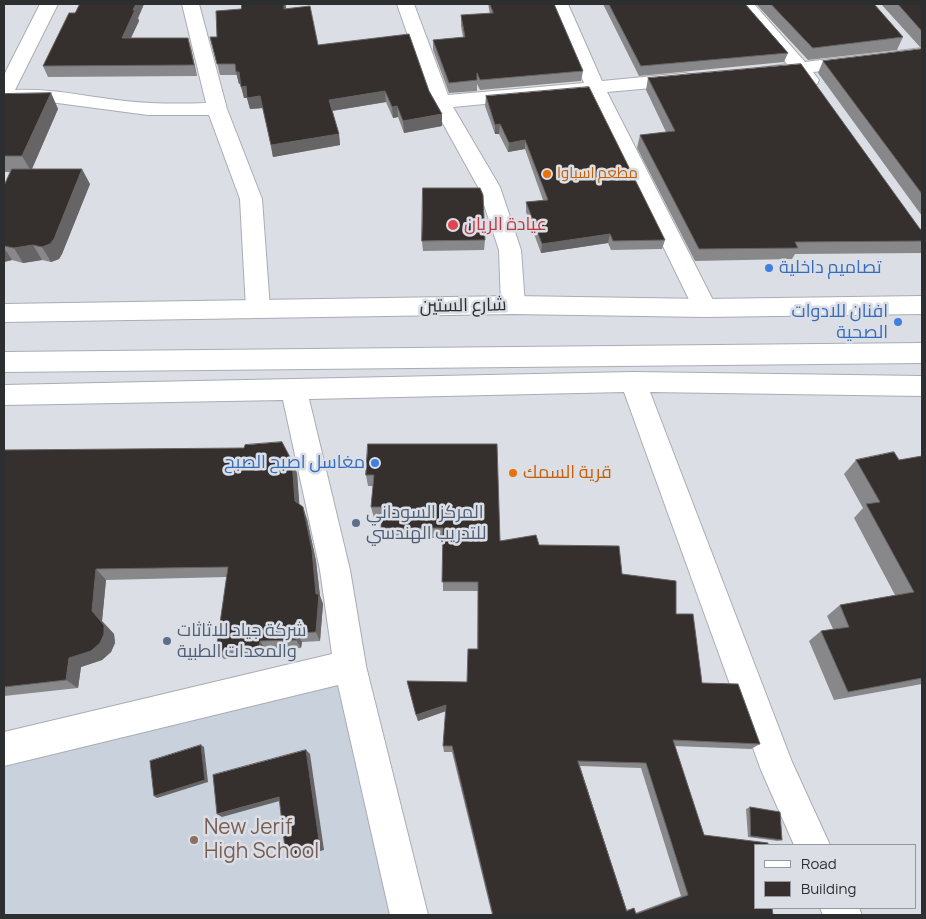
<!DOCTYPE html>
<meta charset="utf-8">
<style>
body{margin:0}
#map{position:relative;width:926px;height:919px;overflow:hidden;background:#dbdfe5;font-family:Manrope,sans-serif}
canvas{display:block}
.frame{position:absolute;inset:0;border:5px solid #2c2e30;pointer-events:none}
.legend{position:absolute;left:754px;top:844px;width:162px;height:65px;box-sizing:border-box;background:#dbdfe5;border:1px solid #95989d;margin:0;padding:6px 9px;list-style:none;font-size:15px;color:#2c2e30}
.legend li{display:flex;align-items:center;gap:10px;height:25px}
.legend b{width:25px;border:1px solid #95989d}
</style>
<div id="map">
<canvas width="926" height="919"></canvas>
<div class="frame"></div>
<ul class="legend">
<li><b style="height:6px;background:#fff"></b>Road</li>
<li><b style="height:14px;background:#352f2e"></b>Building</li>
</ul>
</div>
<script>
const c = document.querySelector('canvas').getContext('2d');
c.lineJoin = 'round';
function fillPath(path, color) { c.fillStyle = color; c.fill(path, 'evenodd'); }
function stroke(path, color, width, dash) { c.strokeStyle = color; c.lineWidth = width; c.lineCap = dash ? 'butt' : 'round'; c.setLineDash(dash || []); c.stroke(path); }
function write(font, color, halo, rows, align = 'center') {
  c.font = font + ' Manrope,Cairo,sans-serif'; c.lineWidth = 5; c.setLineDash([]); c.textBaseline = 'middle'; c.strokeStyle = halo; c.fillStyle = color; for (const [text, x, y, turn = 0] of rows) {
    c.save(); c.translate(x, y); c.rotate((+turn || 0) * Math.PI / 180); c.textAlign = isNaN(turn) ? turn : align; if (halo) c.strokeText(text, 0, 0); c.fillText(text, 0, 0); c.restore();
  }
}
const built = new Path2D(`
 M345 677 401 915H4V765Z`);
const minor = new Path2D(`
 M40 4H58L15 90C52 88 89 97 125 101 152 104 179 104 206 103L182 4H199L227 109 262 199 270 309 267 315 258 318 249 315 246 309 240 199 209 115H148L50 102 4 103V75Z
 M397 4H414L448 95 584 83 551 4H568L602 81 685 73 692 75 694 79 692 83 685 85 607 92 717 308 714 314 705 317 696 314 589 94 453 107 500 187 521 250 525 305 521 311 513 314 505 311 501 305 499 250 478 187 431 102Z
 M737 4H754L805 62 922 48V59L813 72 819 80 817 84C806 87 802 83 795 74L767 78 760 76 758 72 760 68 787 64Z
 M633 372 922 376V396L650 392 792 762 830 845H794L761 770 624 392 309 399 350 570 366 666 428 915H390L338 685 4 766V732L332 654 320 570 283 400 4 405V385Z
 M820 908H859L862 915H823Z`);
const major = new Path2D(`
 M513 296 705 299 922 296V314L705 317 513 314 4 322V304Z
 M922 343V363L4 372V352Z`);
const wall = new Path2D(`
 M80 4H144L138 18 139 21 131 38 191 48 197 76 48 77 43 66 75 13Z
 M242 4H286V9L318 45 429 91 442 114V126L404 133 398 117 393 118 386 102 332 111 339 134 340 145 273 157 263 108 250 109 247 98H244L241 83 239 84 237 75H220L210 37H217L241 9Z
 M488 4H554L583 71 581 81 480 90 477 84V91L449 93 433 50V40L463 37 461 26V15L490 14Z
 M603 4H745L788 53 784 62 639 76Z
 M756 4H874L903 37 897 50 808 60Z
 M881 4H922V48L920 47Z
 M922 49V216L818 73 823 61Z
 M648 78 922 230V253L795 254 792 259 695 261 637 148 640 135 666 132 646 90Z
 M51 93 58 109 32 169 90 184 62 254 59 259 51 262 42 260 23 263 12 260 4 262V186L10 172H4V94Z
 M486 96 665 240 662 249 611 250 608 243 541 253 526 212V202L543 200 525 149 508 152 499 134H495L485 106Z
 M485 240 484 250 423 251 422 241Z
 M368 444 500 541 539 545 622 574 676 614 702 683 760 744 751 749 674 746 704 835 773 915H492L452 752H444L443 746 446 711 418 721 409 688 467 682 477 649 478 591H443V538H383L381 528V517L374 518 371 507 373 486H368L366 475ZM580 766 641 768 681 896 635 913 634 908 626 910Z
 M4 450 297 473 299 504 307 519 316 561 320 596 323 604 320 641 302 642 301 648 266 650 265 658 224 659 216 651 227 577 106 580 102 621 114 634 115 643 111 652 102 660 81 667 78 688 4 696Z
 M922 456V684L834 700 809 641 821 631 833 629 827 616 840 605 895 595 854 518 863 508 844 474 856 460H899Z
 M750 807 782 840 778 841 748 837 746 809Z`);
const shadedWall = new Path2D(`
 M136 4H144L138 18 139 21 126 48 122 38Z
 M284 4H286V20L284 9Z
 M188 38 191 48 197 76 194 65Z
 M236 72H239L242 83 239 84Z
 M246 86 249 98H244L241 87Z
 M385 91 386 102 331 111 329 100Z
 M51 93 58 109 31 171 22 156Z
 M260 96 263 108 250 109 247 98Z
 M397 106 398 117 393 118 392 107Z
 M442 114V126L404 133 403 121Z
 M500 124 499 134H495V125Z
 M339 134 340 145 273 157 271 145Z
 M525 140V149L508 152 509 143Z
 M82 169 90 184 62 254 59 259 51 262 42 247Z
 M610 234 608 243 541 253 542 244Z
 M33 245 42 260 23 263 14 248Z
 M4 248 12 260 4 262Z
 M292 461 297 473 300 512 295 501Z
 M303 507 307 519 316 561 320 596 323 604 320 641 316 632V594Z
 M96 569 106 580 102 621 114 634 115 643 111 652 102 660 81 667 78 688 66 680 69 658Z
 M297 633 302 642 301 648 296 640Z
 M260 641 266 650 265 658 259 650Z
 M446 705V711L418 721 416 715Z
 M201 745 204 747 208 782 157 798 154 796Z
 M306 750 310 754 324 850 290 859 286 857Z
 M279 797 283 800 222 817 217 814Z`);
const building = new Path2D(`
 M80 4H136L133 10H135L122 38H188L194 65 43 66 69 13H75Z
 M242 4H284V9L310 6 318 45 409 34 429 91 442 114 403 121 397 106 392 107 385 91 329 100 339 134 271 145 260 96 247 98 246 86 241 87 239 72H236L235 64H217L210 37H217L216 11 241 9Z
 M490 4H554L583 71 480 80 477 73V80L449 83 433 40 465 37 461 15 493 13Z
 M609 4H745L788 53 641 66Z
 M771 4H874L903 37 813 48Z
 M898 4H922V31Z
 M922 49V194L823 61Z
 M801 64 920 229 922 230V241L795 242 798 248 699 249 640 135 675 131 648 78Z
 M589 87 665 240 613 241 610 234 542 244 526 202 548 200 525 140 509 143 500 124 495 125 486 96Z
 M51 93 22 156H4V94Z
 M12 169H82L54 239 50 244 42 247 33 245 14 248 4 246V186Z
 M423 188H480L483 195 485 240 422 241Z
 M282 442 292 461 295 501 303 507 312 550 316 594H319L316 632 297 633 296 640 260 641 259 650 216 651 228 567 96 569 92 611 104 625V634L100 643 91 651 69 658 66 680 4 687V450L244 448 245 445Z
 M368 444H497L500 541 536 535 539 545 619 546 622 574 676 581V614H693L702 683 738 684 760 744 673 740 704 835 768 843V845H755V908H772L773 915H493L452 746H443L446 705 416 715 407 681 467 682 468 649H478V582H442L443 528H381L382 507H371L374 475H366ZM578 761 646 763 688 895 636 914 634 908 627 911Z
 M894 452 899 460 922 456V678L848 692 821 631 849 627 840 605 914 592 866 504 880 502 856 460Z
 M201 745 205 780 154 796 150 761Z
 M306 750 320 847 286 857 279 797 217 814 213 775Z
 M750 807 780 812 782 840 751 836Z`);
const markers = [
 [547,174,5,"#e8710a"],
 [453,225,6,"#e0444e"],
 [769,268,5,"#3f7fe0"],
 [898,322,5,"#3f7fe0"],
 [375,463,5,"#3f7fe0"],
 [513,473,5,"#e8710a"],
 [356,523,5,"#5c6f8a"],
 [167,641,5,"#5c6f8a"],
 [194,840,5,"#8d6e63"]
];
const farFoodnames = [
 ["مطعم اسباوا",557,174]
];
const healthNames = [
 ["عيادة الريان",464,225]
];
const shopNames = [
 ["تصاميم داخلية",779,268,"left"],
 ["افنان للادوات",888,312],
 ["الصحية",888,333],
 ["مغاسل اصبح الصبح",365,463]
];
const streetNames = [
 ["شارع الستين",463,306,-1]
];
const foodNames = [
 ["قرية السمك",523,473]
];
const serviceNames = [
 ["المركز السوداني",366,513],
 ["للتدريب الهندسي",366,534],
 ["شركة جياد للاثاثات",177,631],
 ["والمعدات الطبية",177,652]
];
const nearEducationnames = [
 ["New Jerif",204,828],
 ["High School",204,852]
];
fillPath(built, '#c9d1dd');
stroke(minor, '#a9adb2', 2);
stroke(major, '#a9adb2', 2);
fillPath(minor, '#fff');
fillPath(major, '#fff');
fillPath(wall, '#88878a');
fillPath(shadedWall, '#676465');
fillPath(building, '#352f2e');
stroke(building, '#676465', 1);
for (const [x, y, r, color] of markers) { const dot = new Path2D(); dot.arc(x, y, r, 0, 2 * Math.PI); c.fillStyle = color; c.fill(dot); stroke(dot, '#dbdfe5', 2); }
write('15px', '#c56008', '#dbdfe5', farFoodnames, 'left');
write('18px', '#be3a42', '#dbdfe5', healthNames, 'left');
write('18px', '#366cbe', '#dbdfe5', shopNames, 'right');
write('18px', '#2c2e30', '#dbdfe5', streetNames);
write('18px', '#c56008', '#dbdfe5', foodNames, 'left');
write('18px', '#4e5e75', '#dbdfe5', serviceNames, 'left');
write('21px', '#785e54', '#dbdfe5', nearEducationnames, 'left');
</script>
